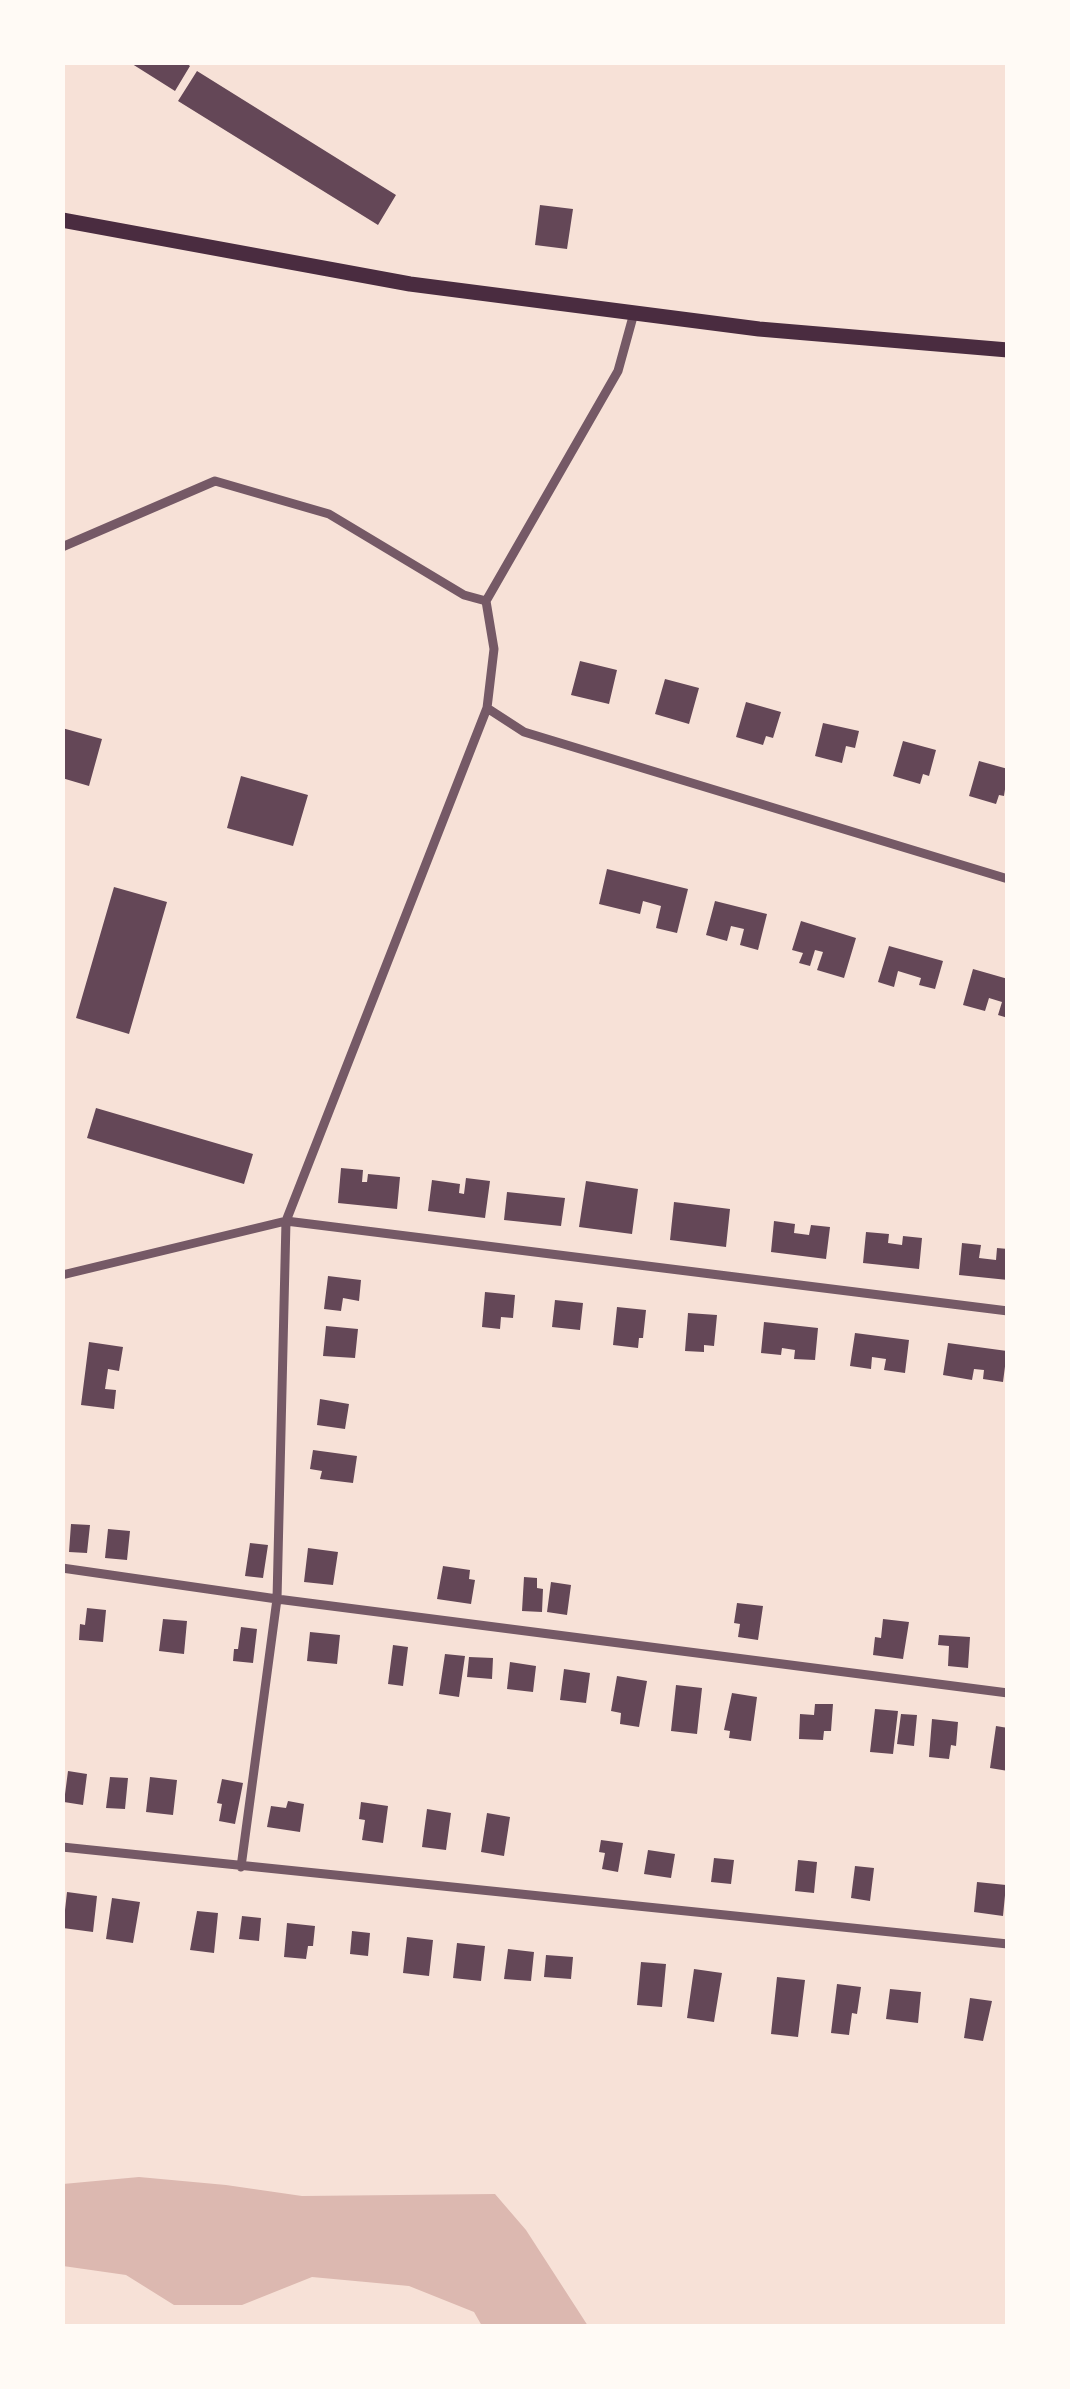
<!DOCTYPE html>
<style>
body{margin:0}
#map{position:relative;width:1070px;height:2389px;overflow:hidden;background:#f7e1d7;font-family:"DM Sans",sans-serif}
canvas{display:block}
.frame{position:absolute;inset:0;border:65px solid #fffaf5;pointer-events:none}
</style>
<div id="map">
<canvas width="1070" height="2389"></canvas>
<div class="frame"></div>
</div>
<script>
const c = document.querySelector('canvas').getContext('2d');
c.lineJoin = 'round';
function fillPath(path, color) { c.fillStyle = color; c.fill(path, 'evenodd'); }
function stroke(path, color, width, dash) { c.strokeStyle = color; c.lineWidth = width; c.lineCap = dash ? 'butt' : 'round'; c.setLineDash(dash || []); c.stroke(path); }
const water = new Path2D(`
 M139 2177 226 2185 302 2196 495 2194 526 2230 588 2326H482L474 2312 409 2286 312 2277 242 2305H174L126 2275 63 2266V2184Z`);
const building = new Path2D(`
 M129 62H185L190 66 175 91Z
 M197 71 396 195 378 225 178 101Z
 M540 205 573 209 567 249 535 245Z
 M580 661 617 670 609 704 571 695Z
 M665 679 699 688 689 724 655 714Z
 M746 702 781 712 773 738 766 736 763 745 736 737Z
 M823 723 859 731 855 748 846 746 842 763 815 756Z
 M62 728 102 739 89 786 62 778Z
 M903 741 936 750 929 776 923 774 920 784 893 776Z
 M979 761 1008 769 1004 796 999 795 996 804 969 796Z
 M241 776 308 795 293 846 227 828Z
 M607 869 688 889 677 933 656 928 661 906 643 901 640 914 599 904Z
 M114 887 167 902 129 1034 76 1018Z
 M715 901 767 914 758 950 740 945 744 929 731 926 727 941 706 935Z
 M801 921 856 938 844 978 817 970 823 952 815 950 810 966 799 963 803 953 792 950Z
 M889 946 943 961 935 989 919 985 921 978 898 971 894 987 878 982Z
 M973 969 1008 979V1018L998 1015 1002 1002 989 998 985 1011 963 1005Z
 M96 1108 253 1154 244 1184 87 1138Z
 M341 1168 363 1170 362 1182H367L368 1174 400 1177 397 1209 338 1203Z
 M466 1178 490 1181 485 1218 428 1211 432 1180 460 1184 459 1193 464 1194Z
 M586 1181 638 1189 632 1234 579 1227Z
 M507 1192 565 1198 561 1226 504 1220Z
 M674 1202 730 1209 726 1247 670 1240Z
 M774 1221 795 1224 794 1233 809 1235 811 1225 830 1227 826 1259 771 1252Z
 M866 1232 889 1234 888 1243 902 1245 903 1236 922 1238 919 1269 863 1263Z
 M962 1243 981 1245 979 1258 996 1260 997 1248 1008 1249V1280L959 1275Z
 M328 1276 361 1280 359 1301 343 1298 341 1311 324 1309Z
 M485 1292 515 1295 513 1318 501 1317 500 1329 482 1327Z
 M555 1300 583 1303 580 1330 552 1327Z
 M617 1307 646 1310 643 1338H639L638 1348 613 1345Z
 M688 1313 717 1315 714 1346 704 1345V1352L685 1351Z
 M764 1322 818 1328 815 1360 794 1359 795 1350 782 1348 781 1355 761 1353Z
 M326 1326 358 1329 355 1358 323 1356Z
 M855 1333 909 1340 905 1373 884 1370 886 1359 872 1357 871 1369 850 1366Z
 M89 1342 123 1347 119 1371 108 1369 105 1389 116 1390 114 1409 81 1405Z
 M948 1343 1007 1351 1003 1382 983 1379 984 1370 974 1369 972 1380 943 1375Z
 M320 1399 349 1404 345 1429 317 1425Z
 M313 1450 357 1456 353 1483 320 1479 322 1471 310 1469Z
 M71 1524 90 1525 87 1553 69 1552Z
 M108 1529 130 1531 127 1560 105 1558Z
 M250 1543 268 1545 263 1578 245 1576Z
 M308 1548 338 1552 333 1585 304 1582Z
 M443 1566 470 1570 469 1579 475 1580 471 1604 437 1599Z
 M524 1577 537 1578V1588L543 1589 542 1612 522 1611Z
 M551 1582 571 1585 567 1615 547 1612Z
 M737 1603 763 1606 758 1640 738 1637 740 1624 734 1623Z
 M87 1608 106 1610 103 1642 79 1640 80 1624 85 1625Z
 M163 1619 187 1621 184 1654 159 1651Z
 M883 1619 909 1622 903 1659 873 1655 875 1637 881 1638Z
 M241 1627 257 1629 253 1663 233 1661 234 1649H238Z
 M310 1632 340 1635 337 1664 307 1661Z
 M939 1635 970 1637 968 1668 948 1666 949 1646 938 1645Z
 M393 1645 408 1647 403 1686 388 1684Z
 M445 1654 465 1656 459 1697 439 1694Z
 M469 1657 493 1658 492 1679 467 1677Z
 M510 1662 536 1666 533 1692 507 1689Z
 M564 1669 590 1673 586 1703 560 1700Z
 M617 1676 647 1681 639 1727 620 1724 621 1713 611 1711Z
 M676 1685 702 1688 697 1734 671 1731Z
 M732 1693 757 1697 751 1741 729 1738 730 1731 724 1730Z
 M815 1704H833L831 1731H824L823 1740 799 1739 800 1714 814 1715Z
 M875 1709 898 1711 893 1754 870 1752Z
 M901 1714 917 1715 914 1746 897 1744Z
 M932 1719 958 1722 956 1746 951 1745 949 1759 929 1757Z
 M996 1726 1008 1728V1771L990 1768Z
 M68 1771 87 1774 83 1805 64 1802Z
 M110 1777 128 1778 125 1809 106 1808Z
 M150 1777 177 1780 173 1815 146 1812Z
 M222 1779 243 1783 235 1824 219 1821 222 1804 217 1803Z
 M288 1801 304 1804 300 1832 267 1827 271 1806 286 1808Z
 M361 1802 388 1806 383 1843 362 1840 365 1820 359 1819Z
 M427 1809 451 1813 446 1850 422 1847Z
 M487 1813 510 1817 504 1856 481 1852Z
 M601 1840 623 1843 618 1872 602 1869 605 1853 599 1852Z
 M648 1850 675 1854 671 1878 644 1874Z
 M714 1858 734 1860 731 1884 711 1882Z
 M798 1860 817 1862 814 1893 795 1891Z
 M855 1866 874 1868 870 1901 851 1898Z
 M977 1882 1006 1885 1003 1916 974 1912Z
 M67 1892 97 1896 93 1932 63 1928Z
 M112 1898 140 1902 133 1943 106 1939Z
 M197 1911 218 1913 214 1953 190 1950Z
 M242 1916 261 1918 259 1941 239 1939Z
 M287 1923 315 1926 313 1946H308L306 1959 284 1957Z
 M352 1931 370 1933 368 1956 350 1954Z
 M407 1937 433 1940 429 1976 403 1973Z
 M457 1943 485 1946 481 1981 453 1978Z
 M508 1949 534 1952 531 1981 504 1979Z
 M546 1955 573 1957 571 1979 544 1977Z
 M641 1962 666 1964 662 2007 637 2005Z
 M694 1969 722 1973 714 2022 687 2018Z
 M777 1977 805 1980 798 2037 771 2034Z
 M837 1984 861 1987 857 2014 852 2013 849 2035 831 2033Z
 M890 1989 921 1992 918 2023 886 2019Z
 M970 1998 992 2001 983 2041 964 2038Z`);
const minor = new Path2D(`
 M62 547 215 481 329 514 464 595 486 601
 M487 708 524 732 1008 879
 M62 1275 286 1221 1008 1311
 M62 1568 277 1599 1008 1693
 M62 1847 1008 1944
 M241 1867 277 1599 286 1221 487 708 494 649 486 601 618 371 634 313`);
const trunk = new Path2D(`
 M62 220 410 284 759 329 1008 350`);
fillPath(water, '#dcb8b0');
fillPath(building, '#644757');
stroke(minor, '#755966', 9);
stroke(trunk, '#4a2c40', 15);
</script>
